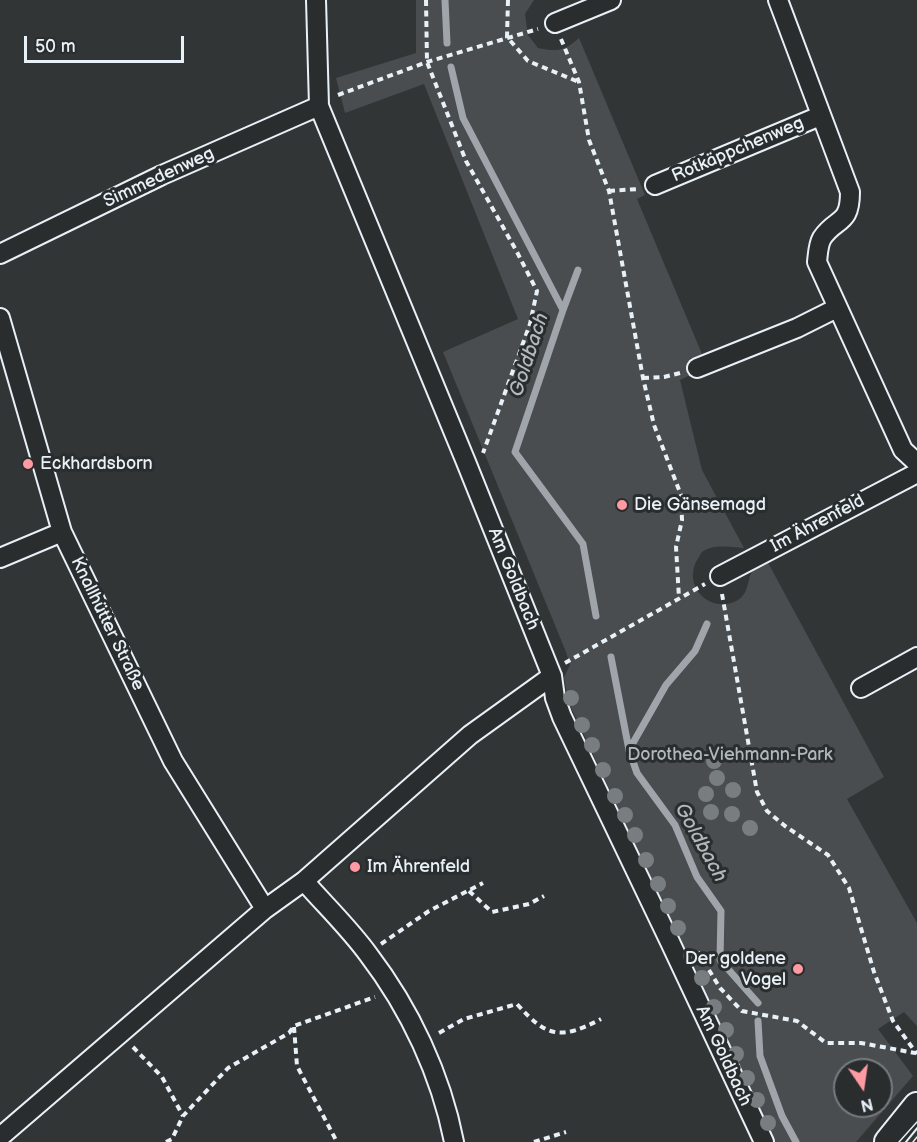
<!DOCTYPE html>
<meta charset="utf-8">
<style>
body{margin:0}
#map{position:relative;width:917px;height:1142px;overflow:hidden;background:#323536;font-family:"Balsamiq Sans",sans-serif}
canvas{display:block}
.north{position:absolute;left:833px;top:1058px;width:60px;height:60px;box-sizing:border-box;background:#2a2d2e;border:2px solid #767b7f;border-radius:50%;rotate:167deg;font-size:16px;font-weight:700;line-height:24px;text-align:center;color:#e8f1f8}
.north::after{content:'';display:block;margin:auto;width:21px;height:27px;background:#ff9aa2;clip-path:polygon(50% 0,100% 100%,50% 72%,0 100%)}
.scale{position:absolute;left:24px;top:36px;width:160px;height:27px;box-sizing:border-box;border:3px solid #e8f1f8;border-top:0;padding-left:8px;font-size:18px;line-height:21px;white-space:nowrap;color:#e8f1f8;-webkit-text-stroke:4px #2a2d2e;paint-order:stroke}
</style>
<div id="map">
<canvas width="917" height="1142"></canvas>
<div class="north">N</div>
<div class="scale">50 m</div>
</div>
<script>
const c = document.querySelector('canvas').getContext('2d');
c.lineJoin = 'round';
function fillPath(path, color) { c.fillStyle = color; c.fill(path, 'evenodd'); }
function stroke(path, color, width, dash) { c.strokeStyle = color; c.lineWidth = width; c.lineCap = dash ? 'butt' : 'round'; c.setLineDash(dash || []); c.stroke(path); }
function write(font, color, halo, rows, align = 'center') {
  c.font = font + ' "Balsamiq Sans",sans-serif'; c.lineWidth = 6; c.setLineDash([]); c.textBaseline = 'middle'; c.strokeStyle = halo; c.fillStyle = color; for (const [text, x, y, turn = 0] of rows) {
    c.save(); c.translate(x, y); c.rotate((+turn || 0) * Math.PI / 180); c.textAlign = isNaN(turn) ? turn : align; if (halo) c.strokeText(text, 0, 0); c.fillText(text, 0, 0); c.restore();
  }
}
const green = new Path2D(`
 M416 0H534L525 14 528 35 538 48C556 52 565 51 579 38L645 195 637 199 702 354 689 359 694 373 680 380 702 470 744 548C731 547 713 544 702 552 701 553 698 559 697 560 682 587 711 615 738 600 749 593 747 581 752 571 754 566 761 562 766 559L884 777 847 799 917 923V1026L904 1012 878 1029 913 1076 856 1142H774L568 701 564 677 570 665 566 652 443 352 518 319 424 84 345 113 336 78 416 53ZM845 1070H881V1106H845Z`);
const stream = new Path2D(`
 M445 0 447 43
 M451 67 463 118 563 310 515 452 583 544 596 616
 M563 310 578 270
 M611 657 629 750 637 773 675 825 697 877 721 911 720 960 758 1003
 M629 750 666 685 695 651 707 624
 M758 1021 760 1056 782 1116 796 1142`);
const path = new Path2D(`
 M426 0 427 62 466 161 517 252 537 291 530 324 483 453
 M508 0 507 37 528 61 579 82
 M561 39 579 82 589 140 609 191 643 378 654 425 681 495 682 520 676 547 679 598
 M338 95 427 62 538 29
 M609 191 638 189
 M643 378 664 377 680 373
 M722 594 757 792 767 811 785 826 828 855 849 888 874 972 893 1021 917 1054
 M565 663 705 584
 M469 891 492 912 529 904 544 896
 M381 944 429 911 483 883
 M698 952 720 988 742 1011 797 1021 826 1043H861L915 1053
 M294 1027 297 1066 337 1142
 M439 1033 464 1019 517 1004C547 1038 561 1040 601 1019
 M133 1047 162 1077 183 1116
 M166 1142 172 1139 183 1116 228 1068 289 1033 294 1026 375 997
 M534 1142 566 1132`);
const minor = new Path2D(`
 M316 0 319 106 466 462 552 676 555 698 562 717 670 942 764 1142
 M778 0 850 192C850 226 836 217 822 238 818 245 818 254 817 262L903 450 917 463
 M555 23 611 0
 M655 185 820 116
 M0 254 162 175 319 106
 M0 318 62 532 173 761 265 909
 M697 368 797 328 837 308
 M0 558 62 532
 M720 576 917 473
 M861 688 917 657
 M304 881C325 905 349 928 368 954 410 1009 441 1075 454 1142
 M0 1137 265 909 304 881 470 735 552 676`);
const secondary = new Path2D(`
 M888 1142 917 1106`);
const tram = new Path2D(`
 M899 1142 917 1122
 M913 1142 917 1137`);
const trees = [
 [571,698],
 [582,725],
 [592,745],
 [714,761],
 [603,770],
 [717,778],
 [733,790],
 [706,794],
 [615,796],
 [711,812],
 [732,814],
 [625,815],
 [750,828],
 [635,835],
 [646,860],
 [658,884],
 [668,906],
 [678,928],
 [691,956],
 [702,978],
 [714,1007],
 [726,1030],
 [736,1054],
 [747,1078],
 [757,1100],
 [768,1123]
];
const markers = [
 [28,464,6,"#ff9aa2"],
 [622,505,6,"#ff9aa2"],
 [355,867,6,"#ff9aa2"],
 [798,969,6,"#ff9aa2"]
];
const streetNames = [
 ["Rotkäppchenweg",738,150,-23],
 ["Simmedenweg",159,178,-25],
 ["Im Ährenfeld",818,524,-28],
 ["Am Goldbach",513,579,68],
 ["Knallhütter Straße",107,624,64],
 ["Am Goldbach",723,1056,65]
];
const poiNames = [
 ["Eckhardsborn",40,464],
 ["Die Gänsemagd",634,505],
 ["Im Ährenfeld",367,867],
 ["Der goldene",786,959,"right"],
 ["Vogel",786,980,"right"]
];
const parkNames = [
 ["Dorothea-Viehmann-Park",730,755]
];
const waterNames = [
 ["Goldbach",530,355,-72],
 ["Goldbach",700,843,61]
];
fillPath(green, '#494d4f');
stroke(stream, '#9fa5aa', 7);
stroke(minor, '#e8f1f8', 22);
stroke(secondary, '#e8f1f8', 30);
stroke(path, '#e8f1f8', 4, [6, 4.5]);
stroke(minor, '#2a2d2e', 18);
stroke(secondary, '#2a2d2e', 26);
stroke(tram, '#e8f1f8', 1.5);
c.fillStyle = '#777d80';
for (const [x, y] of trees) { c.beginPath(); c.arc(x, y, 8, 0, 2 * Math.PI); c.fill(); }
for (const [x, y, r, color] of markers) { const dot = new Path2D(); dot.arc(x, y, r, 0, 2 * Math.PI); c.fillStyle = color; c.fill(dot); stroke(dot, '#2a2d2e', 2); }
write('18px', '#e8f1f8', '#2a2d2e', streetNames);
write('18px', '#e8f1f8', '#2a2d2e', poiNames, 'left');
write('18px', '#b0b8bd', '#2a2d2e', parkNames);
write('italic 20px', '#b1b8be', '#2a2d2e', waterNames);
</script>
